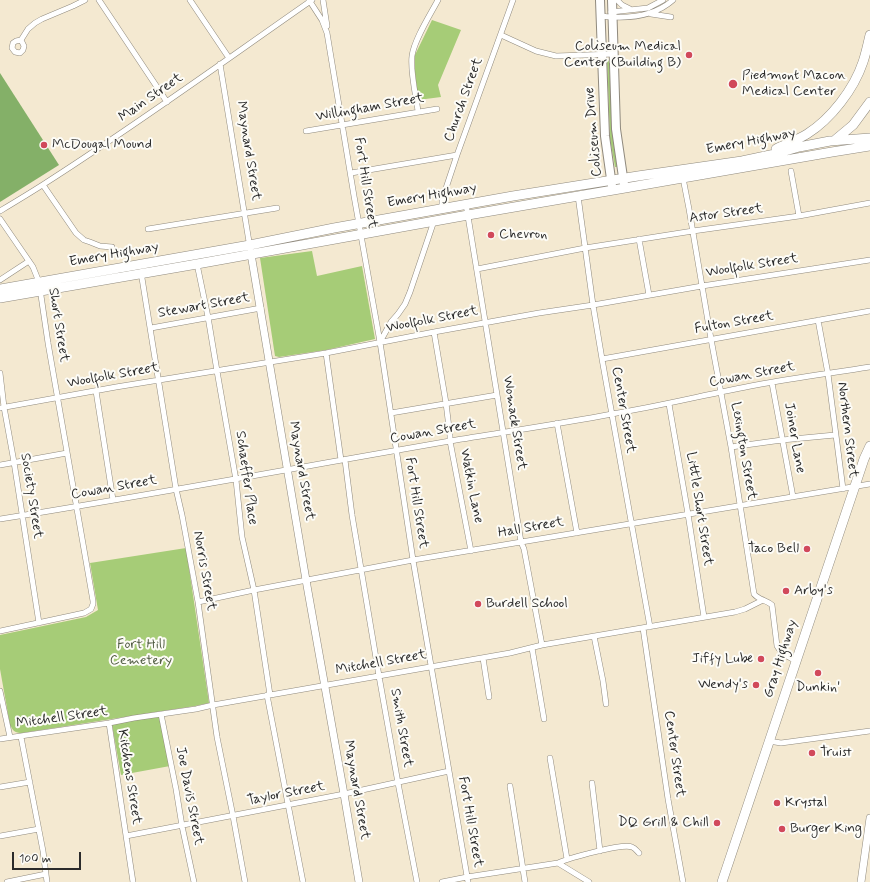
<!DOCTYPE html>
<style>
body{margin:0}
#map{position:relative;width:870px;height:882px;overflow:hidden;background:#f4e9d1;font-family:Mynerve,sans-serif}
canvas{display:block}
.scale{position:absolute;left:12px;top:852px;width:69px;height:18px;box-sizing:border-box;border:2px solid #2b2b2b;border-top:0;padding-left:5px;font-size:12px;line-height:14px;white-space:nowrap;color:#2b2b2b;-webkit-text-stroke:3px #fdfcf7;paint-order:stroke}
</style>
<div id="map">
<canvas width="870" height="882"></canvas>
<div class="scale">100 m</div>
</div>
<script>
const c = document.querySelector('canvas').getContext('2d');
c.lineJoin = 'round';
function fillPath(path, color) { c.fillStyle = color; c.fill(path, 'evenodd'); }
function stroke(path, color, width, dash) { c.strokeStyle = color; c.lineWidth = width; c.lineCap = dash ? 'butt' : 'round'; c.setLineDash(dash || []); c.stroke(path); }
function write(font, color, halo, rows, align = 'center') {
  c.font = font + ' Mynerve,sans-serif'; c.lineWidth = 4; c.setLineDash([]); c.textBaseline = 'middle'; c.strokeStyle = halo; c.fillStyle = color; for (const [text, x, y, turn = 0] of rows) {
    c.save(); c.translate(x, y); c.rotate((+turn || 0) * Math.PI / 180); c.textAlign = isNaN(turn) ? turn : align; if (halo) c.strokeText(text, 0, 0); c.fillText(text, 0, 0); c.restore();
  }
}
const green = new Path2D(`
 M432 20 461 30 438 85 441 97 418 100 415 72V55Z
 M607 59 609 60 610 80 612 84 618 167H615L610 139Z
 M312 251 317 276 362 266 375 339 326 350 279 357 275 356 260 258Z
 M186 548 208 696 209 703 195 706 22 733C15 733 13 731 10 725L0 669V635L86 617 98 610 90 563Z
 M159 717 170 766 121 775 112 725 125 721Z`);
const forest = new Path2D(`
 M0 73 59 165 0 202Z`);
const minor = new Path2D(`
 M99 0 167 102
 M190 0 229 58
 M309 0 322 20 327 33 354 196 380 342 413 560 468 882
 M323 0 327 26
 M617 0 622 5 630 9
 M611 12 648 8 663 0
 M651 14 671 17
 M600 16C625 19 653 18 673 0
 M501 35 536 51 556 56 614 54
 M21 40 24 46 23 50 20 53 15 52 12 48 13 43 16 41 21 40 28 29 35 23 42 19 73 6 85 0
 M220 64 251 254
 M418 111C416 96 410 71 412 56 414 40 430 15 438 0
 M306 131 437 109
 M791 171 799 216
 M351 173 457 155
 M683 178 689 209 711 339 731 447 754 594C759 600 766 600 772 605L777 646C781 654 789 657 796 661
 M43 185 76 233 84 240 90 242 100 246 112 247
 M578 196 593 305 602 359 650 627
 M466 204 521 542 524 549 542 645
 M442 209V200L457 155 513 0
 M0 211C15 202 30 193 44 184 135 126 223 62 312 0
 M0 219 33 267 39 282 48 343 93 601V604L91 609 84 613 0 631
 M148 229 277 208
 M639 239 649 295
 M197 264 208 317 217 371 236 480 242 537 254 590 270 695
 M477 269 585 248 693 231 799 216 870 203
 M141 272 176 489 182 515 198 602 217 737 233 816 245 882
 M0 280 29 261
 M818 320 828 374 843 489
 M151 328 261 308
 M434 332 446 403 450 436V441L471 551
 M380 342 391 322 398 314 405 304 410 292 434 221
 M326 353 341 460
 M602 359 870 311
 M0 373 4 407 14 462 39 623
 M772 383 793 497
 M96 391 113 500
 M669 404 688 514 704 617
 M0 408 116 387 326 353 434 332 539 313 593 305 702 286 870 260
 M391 413 497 395
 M557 423 577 533
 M731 447 782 440 835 435
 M345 460 352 515 379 676 398 783 417 882
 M0 465 67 453
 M0 519C150 495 300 467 450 441 504 432 559 424 612 414 661 406 708 394 756 385 794 378 832 373 870 367
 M198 602 254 590 413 560 870 484
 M643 628 668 799 683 882
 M594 636 603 681 606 704
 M532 648 544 719
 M483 658 489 697
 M0 691 10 737
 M267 695 303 882
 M161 714 176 789 182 826 194 882
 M109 723 133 882
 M21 737 43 851 47 882
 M0 739 109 723 134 718 196 709 213 705 510 653 542 645 735 612 745 609 763 600
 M769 741 781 743 870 731
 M550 758 567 859
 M592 783 600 851
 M510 786 525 882
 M0 787 30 782
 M0 836 39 829
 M126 836 344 794 449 771
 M558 863C569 858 623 843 632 847 635 848 637 851 639 853
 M7 882 46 874
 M442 882 467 877 558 863 589 882`);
const tertiary = new Path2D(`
 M251 254 306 580 344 794 359 882
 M861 882 870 818`);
const primary = new Path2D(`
 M600 0 605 136 612 186
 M612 0 616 129 624 184`);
const trunk = new Path2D(`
 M835 140 853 125 870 102
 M776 149C786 144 797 140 807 134 831 119 854 89 863 62 866 53 868 44 870 35
 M0 289 250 245 334 228 513 196 638 176 742 161 775 154 799 147 830 141 870 138
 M0 298 197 264 468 215 625 188 832 152 870 146
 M722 882C769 741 816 600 864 459L870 446`);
const markers = [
 [689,55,4,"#d1495b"],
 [733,84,5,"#d1495b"],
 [44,145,4,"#d1495b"],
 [491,235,4,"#d1495b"],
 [807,549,4,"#d1495b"],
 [786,591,4,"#d1495b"],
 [478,604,4,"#d1495b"],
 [761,659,4,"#d1495b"],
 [818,673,4,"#d1495b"],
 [756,685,4,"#d1495b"],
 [812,753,4,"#d1495b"],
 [777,803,4,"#d1495b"],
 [717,823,4,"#d1495b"],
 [782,829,4,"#d1495b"]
];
const poiNames = [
 ["Coliseum Medical",681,47,"right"],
 ["Center (Building B)",681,63,"right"],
 ["Piedmont Macon",742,76],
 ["Medical Center",742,92],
 ["McDougal Mound",52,145],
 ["Chevron",499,235],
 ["Taco Bell",799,549,"right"],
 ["Arby's",794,591],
 ["Burdell School",486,604],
 ["Jiffy Lube",753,659,"right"],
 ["Wendy's",748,685,"right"],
 ["Dunkin'",818,688,"center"],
 ["Truist",820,753],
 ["Krystal",785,803],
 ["DQ Grill & Chill",709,823,"right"],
 ["Burger King",790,829]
];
const streetNames = [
 ["Main Street",151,98,-35],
 ["Church Street",464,100,-70],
 ["Willingham Street",370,108,-10],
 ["Coliseum Drive",594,132,-95],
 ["Emery Highway",751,142,-11],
 ["Maynard Street",248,151,81],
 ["Fort Hill Street",365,183,81],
 ["Emery Highway",432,196,-10],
 ["Astor Street",726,214,-8],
 ["Emery Highway",114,255,-10],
 ["Woolfolk Street",752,266,-9],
 ["Stewart Street",204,306,-10],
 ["Woolfolk Street",432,320,-11],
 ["Fulton Street",734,323,-10],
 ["Short Street",58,325,81],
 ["Cowan Street",752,375,-11],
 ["Woolfolk Street",113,376,-10],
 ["Center Street",623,410,80],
 ["Womack Street",514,423,81],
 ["Northern Street",847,430,83],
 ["Cowan Street",433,432,-10],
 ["Joiner Lane",794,438,80],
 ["Lexington Street",743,451,80],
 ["Maynard Street",301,471,80],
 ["Schaeffer Place",246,478,82],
 ["Watkin Lane",471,486,79],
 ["Cowan Street",114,488,-10],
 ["Society Street",31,496,81],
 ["Fort Hill Street",416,503,81],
 ["Little Short Street",699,509,81],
 ["Hall Street",531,528,-10],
 ["Norris Street",204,571,80],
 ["Gray Highway",781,659,-72],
 ["Mitchell Street",381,663,-10],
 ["Mitchell Street",62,718,-8],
 ["Smith Street",401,728,80],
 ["Center Street",674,754,82],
 ["Kitchens Street",129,777,81],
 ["Maynard Street",356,790,80],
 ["Taylor Street",286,794,-11],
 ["Joe Davis Street",189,796,79],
 ["Fort Hill Street",470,822,80]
];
const parkNames = [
 ["Fort Hill",141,645],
 ["Cemetery",141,661]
];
fillPath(green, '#a6cc77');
fillPath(forest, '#84b068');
stroke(minor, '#908a7e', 6);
stroke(tertiary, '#908a7e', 8);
stroke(primary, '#908a7e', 10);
stroke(trunk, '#908a7e', 10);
stroke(minor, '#fff', 5);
stroke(tertiary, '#fff', 7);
stroke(primary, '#fff', 8);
stroke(trunk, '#fff', 9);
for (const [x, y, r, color] of markers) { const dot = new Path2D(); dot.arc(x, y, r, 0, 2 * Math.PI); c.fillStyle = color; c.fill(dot); stroke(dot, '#fdfcf7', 1.5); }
write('14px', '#2b2b2b', '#fdfcf7', poiNames, 'left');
write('14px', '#2b2b2b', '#fdfcf7', streetNames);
write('14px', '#505b42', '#fdfcf7', parkNames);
</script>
